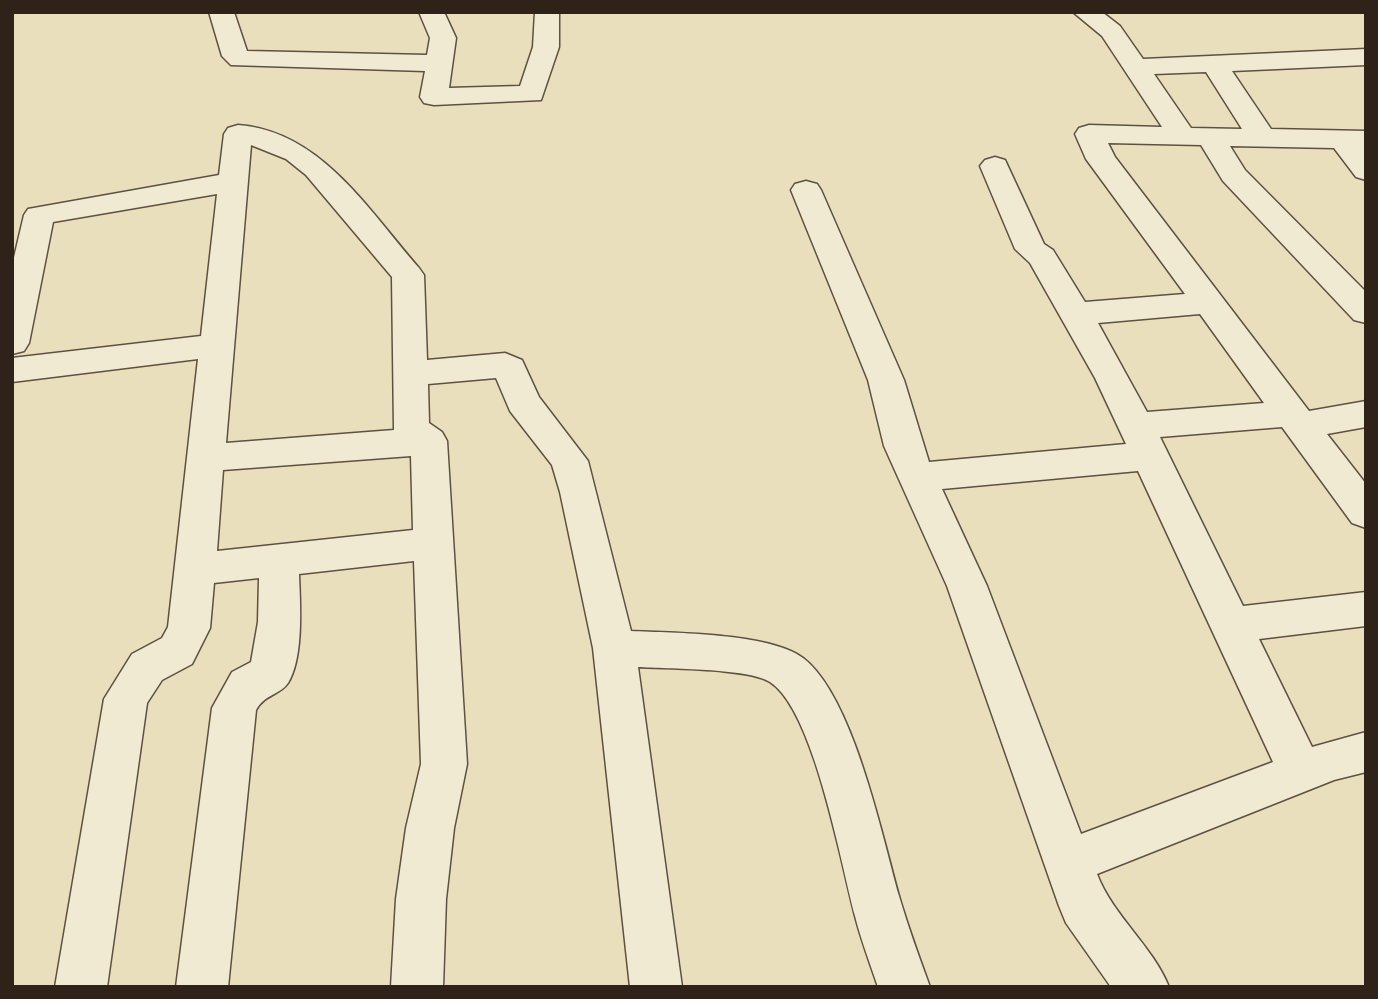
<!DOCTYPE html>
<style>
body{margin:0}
#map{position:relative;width:1378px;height:999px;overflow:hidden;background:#e9dfbc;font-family:"Gentium Book Plus",serif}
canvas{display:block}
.frame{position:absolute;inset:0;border:14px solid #2e2219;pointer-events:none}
</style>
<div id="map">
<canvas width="1378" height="999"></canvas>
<div class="frame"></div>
</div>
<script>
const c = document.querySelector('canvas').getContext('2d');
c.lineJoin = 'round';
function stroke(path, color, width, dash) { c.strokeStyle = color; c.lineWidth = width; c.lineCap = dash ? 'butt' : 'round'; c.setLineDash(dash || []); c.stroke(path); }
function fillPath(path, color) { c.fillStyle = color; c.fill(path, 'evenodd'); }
const minor = new Path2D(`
 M209 12H234L247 51 427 55 430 38 419 12H444L456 38 449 88 520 86 533 47 535 12H559V47L541 100 434 105 424 103 420 97 425 71 231 65 222 56Z
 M1073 12H1102L1120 26 1143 59 1366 49V65L1232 71 1271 129 1366 131V180L1356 177 1334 148 1230 146 1245 170 1366 292V323L1354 320 1223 181 1201 145 1108 143 1115 157 1309 411 1366 401V427L1327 434 1366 484V528L1352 523 1282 427 1160 437 1243 606 1366 592V626L1259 639 1312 747 1366 732V772L1334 780 1097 874C1113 916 1152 945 1169 987H1111L1066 923 1059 906 947 586 884 446 868 380 791 190 795 184 806 181 817 184 821 190 904 380 929 462 1126 444 1095 378 1030 263 1015 249 980 166 985 160 995 157 1005 160 1044 244 1053 250 1085 302 1185 294 1086 159 1075 134 1079 128 1089 125 1162 127 1102 36ZM1206 72 1242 129 1191 128 1154 74ZM1200 314 1264 403 1147 412 1098 323ZM1138 471 1273 762 1081 834 987 586 942 489Z
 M238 125C321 131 369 211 419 268L424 275 427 360 505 353 522 360 539 397 588 461 631 631C674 633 770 633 803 658 853 696 882 836 899 896 908 927 919 957 930 987H878C870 963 861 940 855 916 841 864 814 710 770 682 749 668 666 669 638 667L682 987H630L593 648 560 492 552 465 510 411 496 378 428 384 429 423 442 432 447 441 467 764 454 828 446 899 443 987H391L396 899 406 828 421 764 414 561 299 574C300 603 304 657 288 683 280 695 265 694 256 710L228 987H176L212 708 232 672 251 662 258 622 259 578 214 583 210 628 192 664 162 680 147 703 107 987H55L104 699 132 654 162 638 168 627 198 359 12 382V358L201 336 217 194 53 222 29 343 24 351 12 354V266L24 215 28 209 219 175 224 134 228 128ZM251 145 286 159 306 175 392 277 394 430 226 443ZM411 456 413 530 217 551 223 470Z`);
stroke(minor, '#5d5142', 3);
fillPath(minor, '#f1ead3');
</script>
